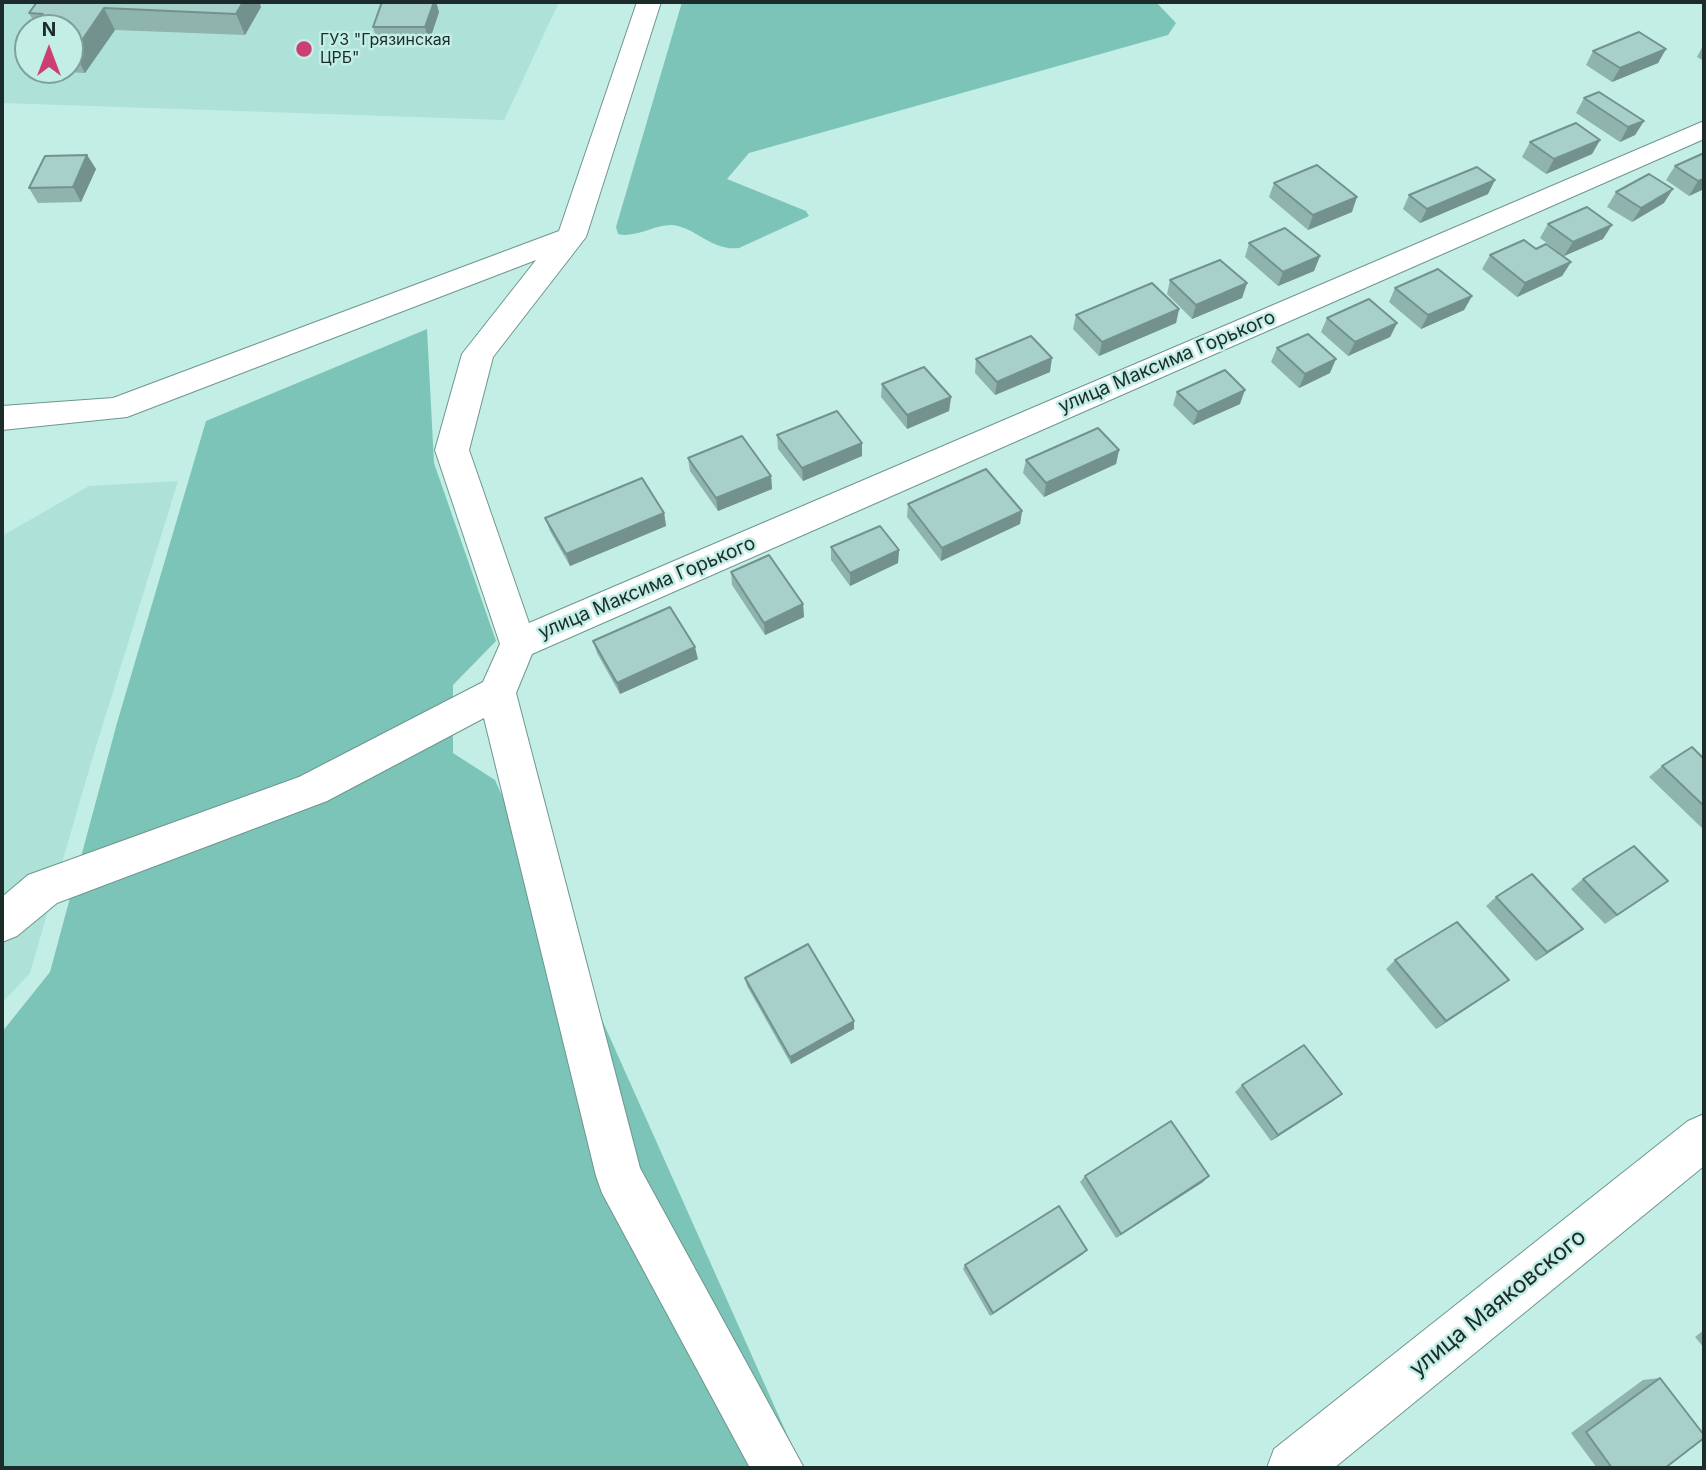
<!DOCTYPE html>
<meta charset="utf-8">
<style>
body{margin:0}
#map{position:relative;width:1706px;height:1470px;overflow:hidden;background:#c3eee6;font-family:Inter,sans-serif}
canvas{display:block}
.frame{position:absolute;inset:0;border:4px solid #1c2c2a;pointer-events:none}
.north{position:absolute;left:14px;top:14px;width:70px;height:70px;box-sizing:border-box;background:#c3eee6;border:2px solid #80a09b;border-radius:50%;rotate:0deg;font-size:19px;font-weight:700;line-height:28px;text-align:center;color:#1c2c2a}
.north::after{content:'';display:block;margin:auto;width:24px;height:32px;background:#cb3f71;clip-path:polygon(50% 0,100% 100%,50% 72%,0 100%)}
</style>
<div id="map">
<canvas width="1706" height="1470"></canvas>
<div class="frame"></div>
<div class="north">N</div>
</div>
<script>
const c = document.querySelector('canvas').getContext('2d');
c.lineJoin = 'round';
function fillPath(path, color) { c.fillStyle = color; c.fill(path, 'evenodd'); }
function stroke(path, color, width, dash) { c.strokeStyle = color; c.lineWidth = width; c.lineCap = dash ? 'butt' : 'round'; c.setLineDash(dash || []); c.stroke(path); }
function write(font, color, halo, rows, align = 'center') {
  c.font = font + ' Inter,sans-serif'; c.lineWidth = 5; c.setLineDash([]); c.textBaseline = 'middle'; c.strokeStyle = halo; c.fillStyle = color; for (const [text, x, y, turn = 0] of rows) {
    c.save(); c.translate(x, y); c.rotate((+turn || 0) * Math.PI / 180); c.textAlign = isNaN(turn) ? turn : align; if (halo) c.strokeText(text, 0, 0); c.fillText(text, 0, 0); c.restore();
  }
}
const built = new Path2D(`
 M2 2H559L504 120 2 103ZM28 28H70V70H28Z
 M178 481 91 763 30 973 2 1003V536L89 486Z`);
const green = new Path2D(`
 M682 2H1156L1176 23 1168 35 749 153 727 179 806 211 809 216 739 248C714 251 700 232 678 226 659 221 638 239 618 234L616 227Z
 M427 329 434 463 496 641 453 685V753L495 780 802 1468H2V1032L50 972 117 723 206 421Z`);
const minor = new Path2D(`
 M637 2H661L586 237 493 357 469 450 529 623 1704 121V139L532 654 516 693 640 1168 804 1468H750L602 1193 596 1176 484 718 327 801 57 903 17 936 2 942V897L28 875 299 777 483 682 500 644 435 450 462 354 536 260 127 417 2 430V406L113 398 559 231Z
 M1704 1114V1166L1334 1468H1267L1274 1449 1688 1121Z`);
const wall = new Path2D(`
 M37 2H259L261 7 245 35 115 30 85 73 28 70 16 49 28 33V70H70V28L35 24 29 13Z
 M382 2H436L439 12 429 42 377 41 373 27Z
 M1704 44V61L1697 57Z
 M1666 49 1658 63 1612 82 1586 65 1593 51Z
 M1584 98 1644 121 1635 135 1620 142 1576 113Z
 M1600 140 1592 154 1546 174 1522 157 1530 142Z
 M1704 153V189L1689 196 1666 180 1675 166Z
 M87 155 96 169 81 202 38 203 29 188Z
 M1274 183 1352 212 1308 230 1269 197Z
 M1616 192 1664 203 1632 222 1607 207Z
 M1488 194 1420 223 1403 209 1409 195Z
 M1548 224 1603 239 1564 256 1540 238Z
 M1249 243 1320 256 1314 271 1278 286 1245 257Z
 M1536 249 1571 262 1562 276 1517 297 1482 269 1490 255Z
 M1170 280 1247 283 1242 298 1192 319 1167 294Z
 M1395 288 1472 296 1464 310 1421 329 1389 302Z
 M1179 309 1176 323 1099 356 1073 329 1076 315Z
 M1327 318 1397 323 1390 337 1348 356 1321 332Z
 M1277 348 1330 373 1299 388 1271 362Z
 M976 359 1050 372 995 395 975 373Z
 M882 384 951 397 949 411 907 429 881 397Z
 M1177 392 1240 404 1193 425 1173 405Z
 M777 435 862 443V456L803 481 778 449Z
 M1119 450 1116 464 1044 497 1023 473 1026 460Z
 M688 458 771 476 772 489 718 511 690 471Z
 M908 504 1022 511 1020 524 941 561 907 517Z
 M664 513 666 526 570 566 550 531 545 518Z
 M831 547 899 550 898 563 850 586 831 560Z
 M731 572 803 604 804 617 765 635 732 585Z
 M593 641 698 659 620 694 597 653Z
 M1704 759V830L1649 777 1662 766Z
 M1583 879 1668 881 1605 924 1571 889Z
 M1496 897 1571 938 1536 961 1486 906Z
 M1395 960 1509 980 1436 1029 1386 969Z
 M745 978 854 1029 791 1064 747 986Z
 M1242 1085 1342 1094 1271 1141 1235 1092Z
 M1085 1176 1203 1182 1116 1238 1080 1182Z
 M1083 1254 990 1316 963 1269 965 1265Z
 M1704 1330V1348L1695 1337Z
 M1660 1378 1665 1468H1597L1571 1433 1643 1380Z`);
const shadedWall = new Path2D(`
 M243 2H259L261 7 245 35 236 14Z
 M434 2H436L439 12 429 42 425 27Z
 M104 8 115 30 85 73 74 52Z
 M1666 49 1658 63 1612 82 1620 68Z
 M1644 121 1635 135 1620 142 1628 127Z
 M1600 140 1592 154 1546 174 1554 159Z
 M87 155 96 169 81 202 73 187Z
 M1704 179V189L1689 196 1698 181Z
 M1495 180 1488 194 1420 223 1427 209Z
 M1673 189 1664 203 1632 222 1641 208Z
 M1357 197 1352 212 1308 230 1313 215Z
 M1612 225 1603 239 1564 256 1573 242Z
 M1320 256 1314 271 1278 286 1283 272Z
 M1571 262 1562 276 1517 297 1525 283Z
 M1247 283 1242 298 1192 319 1196 305Z
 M1472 296 1464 310 1421 329 1428 315Z
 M1179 309 1176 323 1099 356 1102 342Z
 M1397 323 1390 337 1348 356 1355 342Z
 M1052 358 1050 372 995 395 997 382Z
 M1336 359 1330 373 1299 388 1305 374Z
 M1245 390 1240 404 1193 425 1198 412Z
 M951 397 949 411 907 429V415Z
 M862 443V456L803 481 802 468Z
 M1119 450 1116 464 1044 497 1046 483Z
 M771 476 772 489 718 511 716 498Z
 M1022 511 1020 524 941 561 942 548Z
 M664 513 666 526 570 566 566 554Z
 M899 550 898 563 850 586V573Z
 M803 604 804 617 765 635 764 623Z
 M695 647 698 659 620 694 617 683Z
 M1583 929 1571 938 1536 961 1547 952Z
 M1509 980 1498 988 1436 1029 1446 1021Z
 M854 1021V1029L791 1064 790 1057Z
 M1342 1094 1333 1101 1271 1141 1278 1135Z
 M1209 1176 1203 1182 1116 1238 1121 1234Z
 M1087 1250 1083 1254 990 1316 993 1313Z`);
const building = new Path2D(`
 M37 2H243L236 14 104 8 74 52H70V28H32L43 14 29 13Z
 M382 2H434L425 27H373Z
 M1639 32 1666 49 1620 68 1593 51Z
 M28 33V50L16 49Z
 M1599 92 1644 121 1628 127 1584 98Z
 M1576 123 1600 140 1554 159 1530 142Z
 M1704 153V179L1698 181 1675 166Z
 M87 155 73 187 29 188 45 156Z
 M1317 165 1357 197 1313 215 1274 183Z
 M1477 167 1495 180 1427 209 1409 195Z
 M1649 174 1673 189 1641 208 1616 192Z
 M1587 207 1612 225 1573 242 1548 224Z
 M1285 228 1320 256 1283 272 1249 243Z
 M1524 240 1536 249 1546 244 1571 262 1525 283 1490 255Z
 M1220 260 1247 283 1196 305 1170 280Z
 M1438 269 1472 296 1428 315 1395 288Z
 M1152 283 1179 309 1102 342 1076 315Z
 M1369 299 1397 323 1355 342 1327 318Z
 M1308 334 1336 359 1305 374 1277 348Z
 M1031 336 1052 358 997 382 976 359Z
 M924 367 951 397 907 415 882 384Z
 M1225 370 1245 390 1198 412 1177 392Z
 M837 411 862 443 802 468 777 435Z
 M1098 428 1119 450 1046 483 1026 460Z
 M742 436 771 476 716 498 688 458Z
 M986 469 1022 511 942 548 908 504Z
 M642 478 664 513 566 554 545 518Z
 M880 526 899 550 850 573 831 547Z
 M769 555 803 604 764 623 731 572Z
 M670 607 695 647 617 683 593 641Z
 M1692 747 1704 759V806L1662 766Z
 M1634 846 1668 881 1617 915 1583 879Z
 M1532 874 1583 929 1547 952 1496 897Z
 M1457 922 1509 980 1446 1021 1395 960Z
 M808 944 854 1021 790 1057 745 978Z
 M1304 1045 1342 1094 1278 1135 1242 1085Z
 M1171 1121 1209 1176 1121 1234 1085 1176Z
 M1059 1206 1087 1250 993 1313 965 1265Z
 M1660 1378 1704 1435V1438L1665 1468H1612L1586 1432Z`);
const markers = [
 [304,49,9,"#cb3f71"]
];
const farPoinames = [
 ["ГУЗ \"Грязинская",320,40],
 ["ЦРБ\"",320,58]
];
const streetNames = [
 ["улица Максима Горького",1167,362,-23],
 ["улица Максима Горького",647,588,-23]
];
const nearStreetnames = [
 ["улица Маяковского",1498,1303,-39]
];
fillPath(built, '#aee1d8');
fillPath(green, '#7dc4b8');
stroke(minor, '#6d968f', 2);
fillPath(minor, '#fff');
fillPath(wall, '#8fb3ad');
fillPath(shadedWall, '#74928d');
fillPath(building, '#a6d0c9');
stroke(building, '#74928d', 2);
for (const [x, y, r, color] of markers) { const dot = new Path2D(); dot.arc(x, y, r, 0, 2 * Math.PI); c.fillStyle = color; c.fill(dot); stroke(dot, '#c3eee6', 2.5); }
write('16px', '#1c2c2a', '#c3eee6', farPoinames, 'left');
write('19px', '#1c2c2a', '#c3eee6', streetNames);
write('23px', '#1c2c2a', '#c3eee6', nearStreetnames);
</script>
